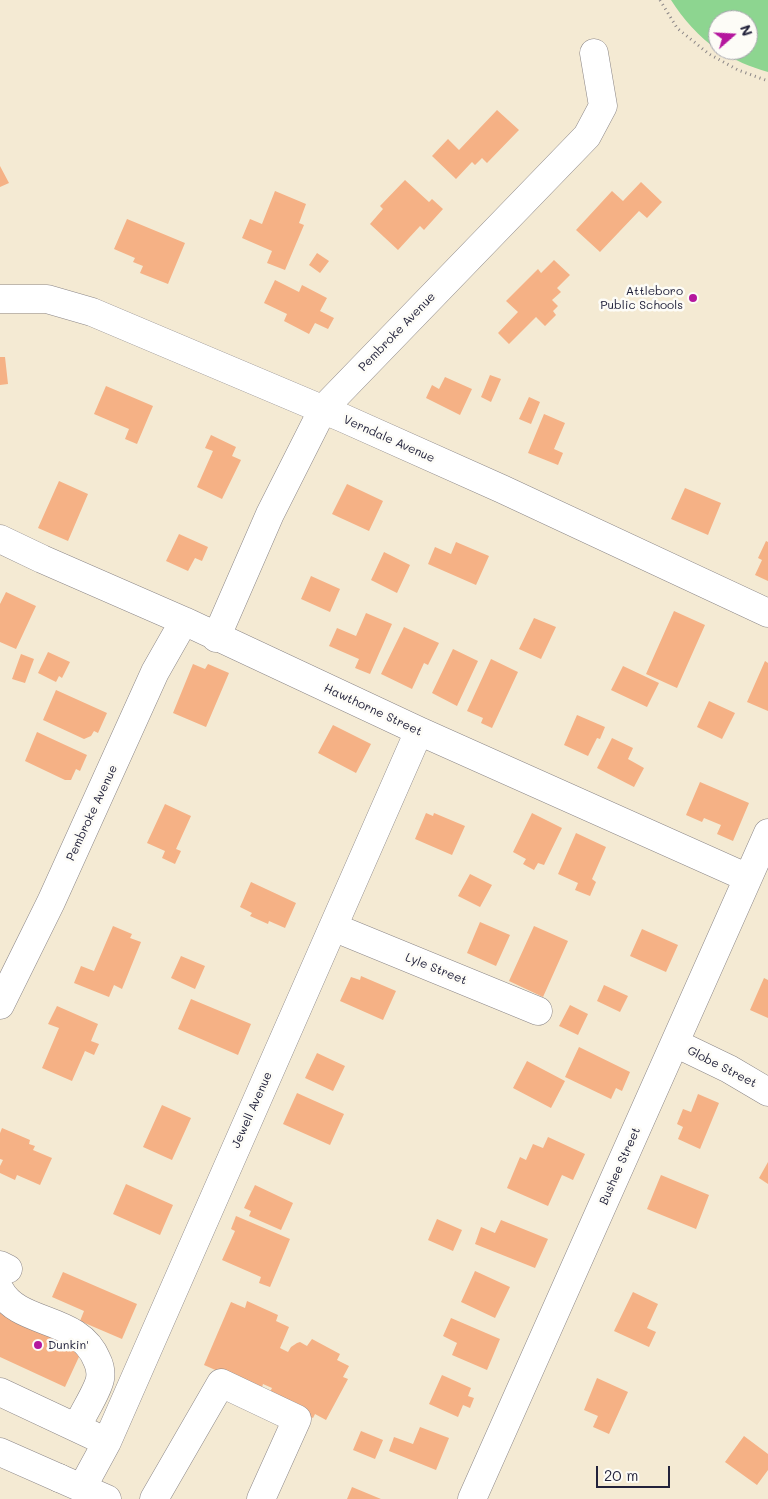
<!DOCTYPE html>
<style>
body{margin:0}
#map{position:relative;width:768px;height:1499px;overflow:hidden;background:#f4ead3;font-family:Mali,sans-serif}
canvas{display:block}
.north{position:absolute;left:708px;top:10px;width:50px;height:50px;box-sizing:border-box;background:#fdfcf7;border:1px solid #a5a5ac;border-radius:50%;rotate:71deg;font-size:14px;font-weight:700;line-height:20px;text-align:center;color:#22223b}
.north::after{content:'';display:block;margin:auto;width:18px;height:22px;background:#b5179e;clip-path:polygon(50% 0,100% 100%,50% 72%,0 100%)}
.scale{position:absolute;left:596px;top:1466px;width:74px;height:22px;box-sizing:border-box;border:2px solid #22223b;border-top:0;padding-left:6px;font-size:15px;line-height:18px;white-space:nowrap;color:#22223b;-webkit-text-stroke:4px #fdfcf7;paint-order:stroke}
</style>
<div id="map">
<canvas width="768" height="1499"></canvas>
<div class="north">N</div>
<div class="scale">20 m</div>
</div>
<script>
const c = document.querySelector('canvas').getContext('2d');
c.lineJoin = 'round';
function fillPath(path, color) { c.fillStyle = color; c.fill(path, 'evenodd'); }
function stroke(path, color, width, dash) { c.strokeStyle = color; c.lineWidth = width; c.lineCap = dash ? 'butt' : 'round'; c.setLineDash(dash || []); c.stroke(path); }
function write(font, color, halo, rows, align = 'center') {
  c.font = font + ' Mali,sans-serif'; c.lineWidth = 5; c.setLineDash([]); c.textBaseline = 'middle'; c.strokeStyle = halo; c.fillStyle = color; for (const [text, x, y, turn = 0] of rows) {
    c.save(); c.translate(x, y); c.rotate((+turn || 0) * Math.PI / 180); c.textAlign = isNaN(turn) ? turn : align; if (halo) c.strokeText(text, 0, 0); c.fillText(text, 0, 0); c.restore();
  }
}
const green = new Path2D(`
 M671 0H768V72C750 67 734 60 719 50H748V20H718V50C699 37 683 19 671 0Z`);
const building = new Path2D(`
 M497 110 519 130 487 163 482 158 475 165 472 162 456 179 432 156 448 139 459 150Z
 M0 166 9 183 0 187Z
 M405 180 429 202 432 199 443 209 424 230 420 226 398 250 370 224 383 209 380 206Z
 M641 182 662 202 647 218 639 211 600 252 576 230 612 191 623 201Z
 M275 191 306 204 299 223 304 225 285 270 267 263 272 251 242 238 250 219 262 224Z
 M127 219 185 243 168 284 140 273 143 266 133 262 135 258 114 249Z
 M317 253 329 261 320 273 309 265Z
 M554 260 570 275 557 288 561 292 552 300 558 306 553 311 556 315 545 326 536 317 509 344 498 333 518 312 506 301 538 269 541 273Z
 M275 280 299 292 302 285 327 298 320 311 334 318 328 329 315 323 309 334 284 321 287 314 264 303Z
 M0 357H5L8 384 0 385Z
 M490 375 501 379 491 402 481 397Z
 M445 377 472 389 460 415 426 398 432 385 439 389Z
 M106 386 153 406 137 444 125 439 129 429 94 414Z
 M529 397 540 402 531 424 519 419Z
 M544 414 565 423 554 449 563 453 558 465 528 453Z
 M211 435 236 447 232 456 241 460 222 499 197 487 213 451 205 448Z
 M59 481 88 494 68 541 38 528Z
 M347 484 383 501 369 531 332 514Z
 M685 488 721 503 708 535 671 519Z
 M179 534 208 547 202 561 195 558 188 571 166 561Z
 M766 541 768 542V581L755 575 762 560 758 558Z
 M456 542 489 556 476 585 428 564 435 547 451 554Z
 M384 552 410 565 397 593 371 580Z
 M311 576 340 589 330 612 301 599Z
 M6 592 36 606 16 649 0 642V604Z
 M674 611 705 625 677 688 646 674Z
 M366 613 392 624 370 674 355 668 359 659 329 646 337 628 356 636Z
 M534 618 556 627 541 659 519 649Z
 M404 627 439 643 428 665 424 663 412 689 381 674Z
 M453 649 478 661 457 706 432 693Z
 M48 652 70 662 62 678 59 676 56 682 38 673Z
 M21 654 34 659 25 683 12 679Z
 M491 659 518 672 492 728 481 723 483 718 467 711Z
 M765 661 768 663V711L747 702Z
 M193 664 205 669 208 664 229 673 206 727 173 713Z
 M623 666 659 683 647 707 611 690Z
 M56 690 107 713 98 733 94 731 91 736 84 739 43 720Z
 M709 701 735 713 722 739 697 727Z
 M577 715 605 727 600 739 597 738 588 756 564 745Z
 M333 725 371 744 356 773 318 753Z
 M37 732 87 755 80 771 76 769 71 780H65L25 761Z
 M612 738 633 748 628 759 644 768 634 787 597 768Z
 M700 782 749 803 733 841 717 834 721 825 704 818 702 822 686 815Z
 M165 804 191 816 176 849 181 851 175 864 162 858 165 851 147 843Z
 M426 813 433 816 434 813 465 826 452 855 415 839Z
 M532 813 562 828 544 865 538 863 534 870 523 864 526 859 513 852Z
 M576 833 606 847 592 879 596 882 590 896 575 890 578 883 558 874Z
 M470 874 492 885 480 907 458 896Z
 M251 882 296 903 285 928 269 921 268 924 250 916 252 913 240 907Z
 M480 922 510 935 496 966 467 953Z
 M113 926 132 934 130 938 141 942 122 989 114 985 109 997 74 983 81 966 94 971Z
 M534 926 568 941 543 997 509 981Z
 M642 929 678 945 666 972 630 956Z
 M181 956 205 966 195 989 171 978Z
 M361 976 396 991 383 1020 340 1001 351 977 360 980Z
 M764 978 768 980V1018L750 1010Z
 M604 985 628 996 620 1012 597 1001Z
 M191 999 251 1024 238 1055 178 1029Z
 M570 1005 588 1014 578 1035 559 1026Z
 M57 1006 98 1024 91 1041 99 1044 94 1055 85 1051 72 1081 42 1068 59 1028 48 1024Z
 M579 1047 630 1072 622 1091 616 1088 611 1099 565 1077Z
 M317 1053 345 1066 333 1091 305 1078Z
 M527 1061 565 1081 551 1108 513 1088Z
 M297 1093 344 1114 330 1145 283 1124Z
 M698 1094 719 1103 700 1149 678 1139 683 1127 677 1124 683 1109 691 1112Z
 M162 1105 191 1118 172 1160 143 1147Z
 M2 1128 30 1140 29 1144 35 1146 33 1150 52 1158 40 1185 17 1175 15 1180 0 1173V1166L3 1160 0 1159V1133Z
 M548 1137 585 1154 573 1180 562 1175 548 1206 507 1188 520 1157 526 1160 533 1144 543 1148Z
 M768 1162V1184L759 1178Z
 M661 1175 709 1195 696 1229 647 1209Z
 M126 1184 173 1205 160 1235 113 1214Z
 M255 1185 293 1203 281 1230 249 1216 251 1211 244 1208Z
 M236 1216 290 1239 270 1287 259 1283 261 1277 222 1260 235 1231 231 1229Z
 M437 1219 462 1230 453 1251 428 1240Z
 M501 1220 548 1239 535 1268 475 1244 481 1227 495 1233Z
 M475 1271 510 1287 495 1318 461 1302Z
 M63 1272 137 1304 122 1339 80 1321 84 1311 52 1297Z
 M633 1292 658 1304 647 1328 656 1332 649 1347 614 1331Z
 M247 1301 278 1315 276 1321 289 1327 280 1348 288 1352 291 1347 297 1343 300 1342 307 1346 312 1339 340 1354 337 1360 349 1366 343 1377 348 1379 326 1420 315 1414 313 1418 280 1403 269 1394 272 1388 263 1384 261 1390 204 1365 231 1302 245 1308Z
 M0 1308 84 1346 65 1387 0 1357Z
 M451 1318 500 1339 487 1370 452 1355 457 1343 443 1336Z
 M442 1375 471 1388 468 1396 474 1398 470 1408 463 1405 458 1417 429 1404Z
 M597 1378 628 1392 609 1434 593 1427 598 1416 584 1410Z
 M420 1427 449 1438 436 1470 389 1451 394 1437 413 1444Z
 M361 1431 383 1440 375 1459 353 1450Z
 M744 1436 768 1454V1470L757 1485 725 1462Z
 M352 1487 381 1499H347Z`);
const path = new Path2D(`
 M660 0 677 28 709 54 738 70 768 81`);
const minor = new Path2D(`
 M0 299H47L92 312 343 418 502 489 768 613
 M0 539 42 559 184 621 419 731 748 878
 M216 638 270 514 323 409 587 136 603 106 594 53
 M333 927 538 1011
 M0 1005 51 902 155 672 184 621
 M675 1043 729 1069 768 1092
 M0 1265 8 1269
 M0 1290C19 1326 79 1315 97 1360 100 1366 101 1373 100 1379 98 1390 85 1410 80 1421L85 1431
 M0 1392 94 1436
 M82 1488 107 1442 419 731
 M154 1499 221 1383 297 1419 261 1499
 M472 1499 768 833`);
const major = new Path2D(`
 M0 1452 59 1478`);
const highway = new Path2D(`
 M59 1478 107 1499`);
const markers = [
 [693,298,5,"#b5179e"],
 [38,1345,5,"#b5179e"]
];
const poiNames = [
 ["Attleboro",683,291],
 ["Public Schools",683,305],
 ["Dunkin'",48,1345,"left"]
];
const streetNames = [
 ["Pembroke Avenue",397,332,-46],
 ["Verndale Avenue",389,439,24],
 ["Hawthorne Street",373,710,25],
 ["Pembroke Avenue",92,813,-65],
 ["Lyle Street",436,969,22],
 ["Globe Street",722,1067,27],
 ["Jewell Avenue",252,1110,-66],
 ["Bushee Street",620,1166,-66]
];
fillPath(green, '#8dd590');
fillPath(building, '#f5b185');
stroke(minor, '#8b8687', 29);
stroke(major, '#8b8687', 29);
stroke(highway, '#8b8687', 29);
stroke(path, '#8b8687', 3, [1, 4]);
stroke(minor, '#fff', 28);
stroke(major, '#fff', 28);
stroke(highway, '#fff', 28);
for (const [x, y, r, color] of markers) { const dot = new Path2D(); dot.arc(x, y, r, 0, 2 * Math.PI); c.fillStyle = color; c.fill(dot); stroke(dot, '#fdfcf7', 2); }
write('12px', '#22223b', '#fdfcf7', poiNames, 'right');
write('12px', '#22223b', '#fdfcf7', streetNames);
</script>
